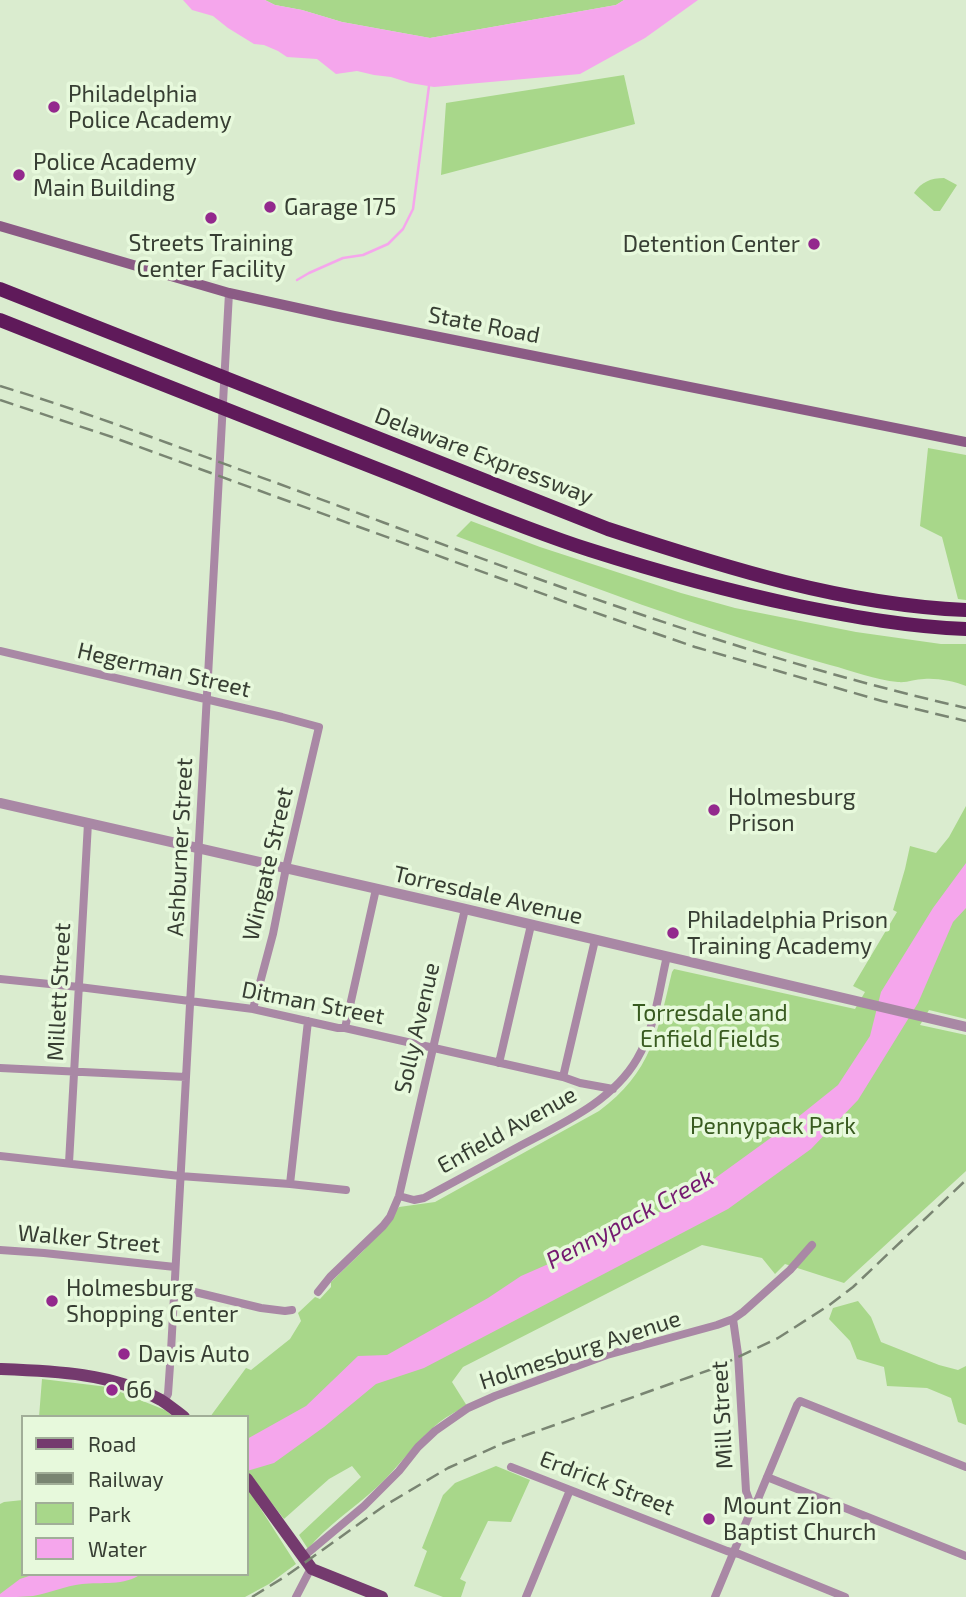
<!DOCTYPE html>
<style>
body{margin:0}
#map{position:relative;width:966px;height:1597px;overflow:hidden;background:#daeccf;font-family:"Exo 2",sans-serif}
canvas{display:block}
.legend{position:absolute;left:21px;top:1415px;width:228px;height:161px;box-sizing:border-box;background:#e7f9dc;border:2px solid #a1ae98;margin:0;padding:9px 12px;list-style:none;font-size:21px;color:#373e33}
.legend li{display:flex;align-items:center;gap:14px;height:35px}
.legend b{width:35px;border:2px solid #a1ae98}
</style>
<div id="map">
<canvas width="966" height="1597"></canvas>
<ul class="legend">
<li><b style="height:9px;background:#743a6e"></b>Road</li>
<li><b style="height:9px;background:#798572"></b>Railway</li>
<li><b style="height:19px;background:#a8d78a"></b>Park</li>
<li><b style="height:19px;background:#f5a6ec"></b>Water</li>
</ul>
</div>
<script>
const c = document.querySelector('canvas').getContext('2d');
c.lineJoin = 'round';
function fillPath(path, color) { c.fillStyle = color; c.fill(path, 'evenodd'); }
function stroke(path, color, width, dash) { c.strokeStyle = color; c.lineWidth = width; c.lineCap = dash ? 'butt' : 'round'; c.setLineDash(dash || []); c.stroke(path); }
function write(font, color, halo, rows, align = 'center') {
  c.font = font + ' "Exo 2",sans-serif'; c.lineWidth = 7; c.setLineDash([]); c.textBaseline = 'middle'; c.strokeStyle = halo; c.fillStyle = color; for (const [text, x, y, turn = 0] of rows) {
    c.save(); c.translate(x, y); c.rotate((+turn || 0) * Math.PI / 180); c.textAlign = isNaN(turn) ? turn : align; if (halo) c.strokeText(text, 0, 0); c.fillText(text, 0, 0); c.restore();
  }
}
const green = new Path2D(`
 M265 0H624L616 5 430 38 342 22 302 10 275 5Z
 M624 75 635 124 441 175 446 103Z
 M944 178 957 185 940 211H934L914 193C921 182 931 178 944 178Z
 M928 448 966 455V600L958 599 942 537 920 526Z
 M471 521 540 547 681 593 735 608 856 632 941 644H966V686C954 681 937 678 924 679 915 679 907 683 898 682 875 680 853 671 830 665 703 630 580 582 456 536Z
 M966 806V1019L929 1010 920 1025 966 1035V1171L844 1283 785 1264 775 1274 762 1258 702 1245 463 1367 452 1382 467 1406C455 1412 445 1417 435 1426 413 1445 397 1469 376 1488 353 1509 326 1526 308 1549L299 1535 361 1477 352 1466 329 1479 284 1519 267 1497 257 1503 296 1564 269 1584 245 1597H0V1504L4 1502 23 1500V1574H247V1417H210L246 1368 251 1370 290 1339 301 1321 298 1313 315 1297 320 1299 331 1287V1282L364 1250 399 1207 435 1202 599 1111C651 1073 658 1031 672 972L674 969 855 1009 865 992 853 986 897 912 893 910 905 869 910 846 936 853 949 837Z
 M858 1301 871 1317 881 1342 939 1365 958 1370 966 1366V1425L958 1422 951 1398 927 1388 887 1386 884 1367 857 1359 850 1341 829 1319 833 1308Z
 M42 1379 108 1387 165 1410 174 1417H39Z
 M496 1466 530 1480 511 1522 488 1521 460 1579 466 1582 461 1597H443L414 1586 427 1551 422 1548 443 1495 455 1483Z`);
const water = new Path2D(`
 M183 0H265L275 5 302 10 342 22 430 38 616 5 624 0H698L645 38 580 74 434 87 410 83 391 77 374 75 357 71 336 74 317 59 287 57 278 51 264 45 254 44 228 28 213 16 192 10Z
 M966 863V908L953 922 918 1003 858 1100 811 1149 728 1209 424 1368 376 1384 324 1427 274 1463 247 1471V1439L306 1406 358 1356 387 1355 488 1298 521 1276 569 1255 685 1200 783 1129 838 1085 870 1036 881 992 933 908Z
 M35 1574H141C125 1586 101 1582 82 1584 65 1586 49 1593 33 1596 23 1597 10 1597 0 1597V1594L20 1579Z`);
const stream = new Path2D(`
 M297 280 309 273 343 258 363 255 388 244 403 229 413 209 429 86`);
const minor = new Path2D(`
 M0 651 282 717 319 727 286 868 273 934 253 1009
 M0 979 79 987 253 1009 338 1028H345L563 1077 580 1083 613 1089
 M345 1028 376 889
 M499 1063 531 925
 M0 1068 186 1077
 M563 1077 595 940
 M0 1156 180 1176 290 1184 346 1190
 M69 1163 88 823
 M290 1184 308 1021
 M399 1196 414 1200 424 1198C456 1181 487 1164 518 1147 561 1124 612 1102 637 1059 655 1029 659 990 667 956
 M0 1250 44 1253 175 1267
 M174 1287 261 1308 285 1311 292 1310
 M318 1292 330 1277 383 1226 390 1217 399 1196 465 909
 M733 1319 738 1354 746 1491 752 1508
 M164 1402 168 1394 171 1351 229 293
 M511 1467 727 1551 739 1554 845 1597
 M767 1477 966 1556
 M303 1557 364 1506 399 1471 418 1447 435 1431 468 1408 495 1396 607 1355 717 1325 733 1319 743 1312 790 1270 812 1245
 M296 1597 311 1568
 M526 1597 570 1490
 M715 1597 752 1508 758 1499 797 1405 800 1401 966 1467`);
const tertiary = new Path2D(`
 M0 803 461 908 966 1027`);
const secondary = new Path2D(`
 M0 226 229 293 334 316 966 442`);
const primary = new Path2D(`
 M0 1369C54 1371 113 1373 161 1400 169 1405 176 1411 184 1417
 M247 1479 312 1569 382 1597`);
const motorway = new Path2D(`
 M0 289 608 529C724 567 843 605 966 610
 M0 320C132 372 265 425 398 477 461 502 525 529 590 550 659 572 728 591 799 606 854 617 910 627 966 629`);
const rail = new Path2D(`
 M0 386C93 414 183 449 274 482 502 566 729 654 966 708
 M0 400 112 437 579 607 695 647 882 701 966 721
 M252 1597 286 1576 384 1506 448 1468 504 1443 715 1368 778 1338 828 1306 853 1287 966 1180`);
const markers = [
 [54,107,7,"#93298d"],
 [19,175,7,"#93298d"],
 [270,207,7,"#93298d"],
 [211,218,7,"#93298d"],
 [814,244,7,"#93298d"],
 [714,810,7,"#93298d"],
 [673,933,7,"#93298d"],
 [52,1301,7,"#93298d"],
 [124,1354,7,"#93298d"],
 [112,1390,7,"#93298d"],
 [709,1519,7,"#93298d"]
];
const poiNames = [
 ["Philadelphia",68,94],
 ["Police Academy",68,120],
 ["Police Academy",33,162],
 ["Main Building",33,188],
 ["Garage 175",284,207],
 ["Streets Training",211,243,"center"],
 ["Center Facility",211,269,"center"],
 ["Detention Center",800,244,"right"],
 ["Holmesburg",728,797],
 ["Prison",728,823],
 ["Philadelphia Prison",687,920],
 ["Training Academy",687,946],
 ["Holmesburg",66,1288],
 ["Shopping Center",66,1314],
 ["Davis Auto",138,1354],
 ["66",126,1390],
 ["Mount Zion",723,1506],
 ["Baptist Church",723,1532]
];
const streetNames = [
 ["State Road",484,325,11],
 ["Delaware Expressway",484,456,21],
 ["Hegerman Street",164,670,13],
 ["Ashburner Street",180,847,-87],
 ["Wingate Street",268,864,-77],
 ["Torresdale Avenue",488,895,13],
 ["Millett Street",59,992,-87],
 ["Ditman Street",313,1003,11],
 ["Solly Avenue",417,1028,-77],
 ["Enfield Avenue",507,1130,-29],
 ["Walker Street",89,1239,5],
 ["Holmesburg Avenue",580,1350,-18],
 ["Mill Street",722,1415,-93],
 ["Erdrick Street",607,1483,21]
];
const parkNames = [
 ["Torresdale and",710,1013],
 ["Enfield Fields",710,1039],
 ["Pennypack Park",773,1126]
];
const waterNames = [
 ["Pennypack Creek",630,1219,-28]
];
fillPath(green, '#a8d78a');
fillPath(water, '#f5a6ec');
stroke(stream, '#f5a6ec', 2.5);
stroke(minor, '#a988a5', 8);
stroke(tertiary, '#a988a5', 10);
stroke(secondary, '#8b5b85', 10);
stroke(primary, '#743a6e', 12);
stroke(motorway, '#5f1a5a', 14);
stroke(rail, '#798572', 2.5, [14, 7]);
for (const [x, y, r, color] of markers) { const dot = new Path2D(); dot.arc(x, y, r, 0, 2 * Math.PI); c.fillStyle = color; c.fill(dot); stroke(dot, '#e7f9dc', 2.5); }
write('23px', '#373e33', '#e7f9dc', poiNames, 'left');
write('23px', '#373e33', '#e7f9dc', streetNames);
write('23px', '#395b20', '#e7f9dc', parkNames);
write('italic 24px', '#751a70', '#e7f9dc', waterNames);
</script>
